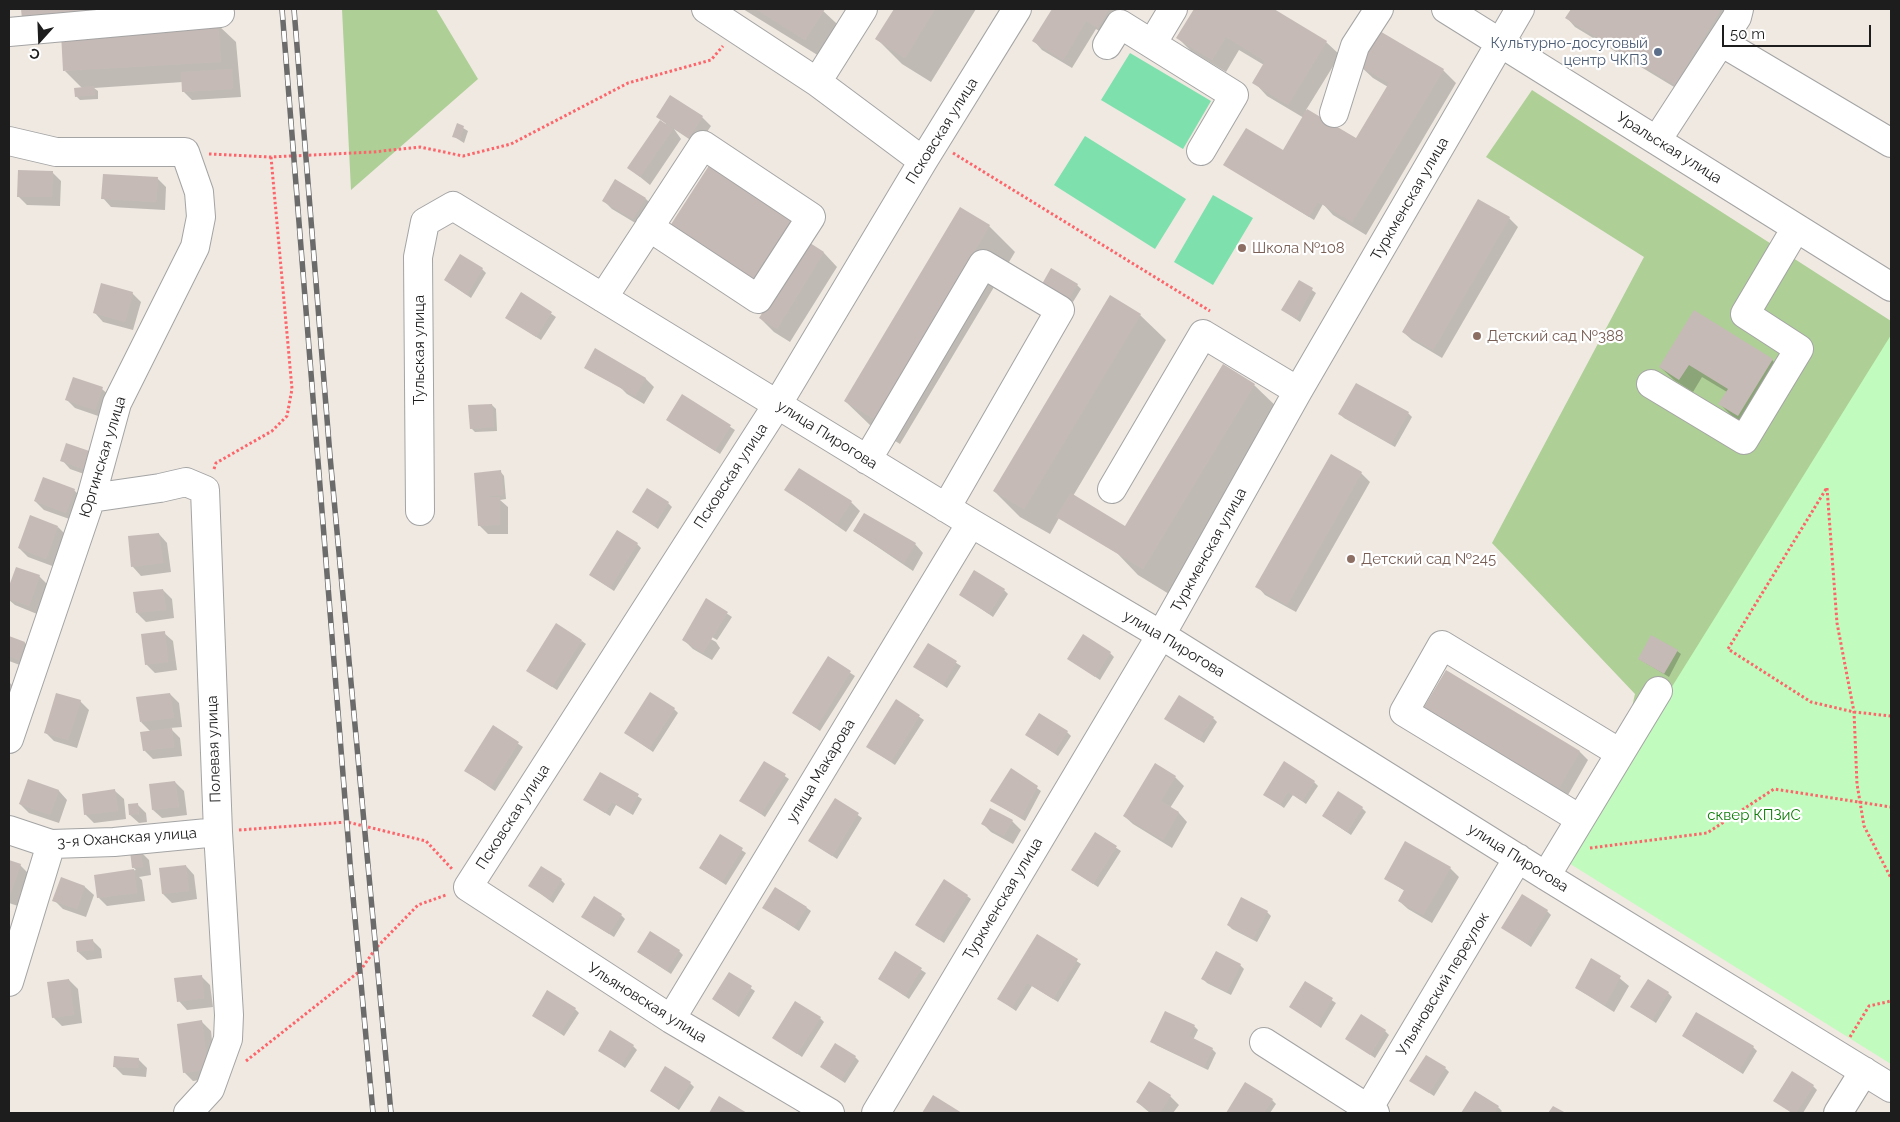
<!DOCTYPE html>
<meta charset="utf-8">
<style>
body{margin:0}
#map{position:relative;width:1900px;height:1122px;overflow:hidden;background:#efe9e2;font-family:Raleway,sans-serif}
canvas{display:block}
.frame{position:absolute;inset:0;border:10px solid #1d1d1d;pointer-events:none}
.north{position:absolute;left:15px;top:15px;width:50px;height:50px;-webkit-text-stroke:4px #fff;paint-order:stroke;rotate:200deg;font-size:14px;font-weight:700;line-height:20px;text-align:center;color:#1d1d1d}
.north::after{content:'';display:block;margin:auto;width:18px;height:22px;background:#1d1d1d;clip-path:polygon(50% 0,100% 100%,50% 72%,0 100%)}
.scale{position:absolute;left:1722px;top:25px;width:149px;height:22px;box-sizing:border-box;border:2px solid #1d1d1d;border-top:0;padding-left:6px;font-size:15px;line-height:18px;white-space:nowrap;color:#1d1d1d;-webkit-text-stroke:4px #fff;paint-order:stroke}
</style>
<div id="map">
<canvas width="1900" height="1122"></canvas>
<div class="frame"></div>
<div class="north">С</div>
<div class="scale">50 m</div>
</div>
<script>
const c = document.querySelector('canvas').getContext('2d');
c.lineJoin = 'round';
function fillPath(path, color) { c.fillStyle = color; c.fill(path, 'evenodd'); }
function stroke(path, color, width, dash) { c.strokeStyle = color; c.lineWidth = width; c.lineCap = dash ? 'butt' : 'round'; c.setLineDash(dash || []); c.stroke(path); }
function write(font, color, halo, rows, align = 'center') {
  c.font = font + ' Raleway,sans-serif'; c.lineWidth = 4.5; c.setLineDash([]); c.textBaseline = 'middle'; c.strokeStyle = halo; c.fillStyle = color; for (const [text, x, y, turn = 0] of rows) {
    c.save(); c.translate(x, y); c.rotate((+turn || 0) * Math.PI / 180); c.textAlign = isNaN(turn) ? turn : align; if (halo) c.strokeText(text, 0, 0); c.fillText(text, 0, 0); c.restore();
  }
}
const forest = new Path2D(`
 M342 9H436L478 79 351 190Z
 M1532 90 1891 321V960L1593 875 1635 694 1492 543 1644 257 1486 157Z`);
const park = new Path2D(`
 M1891 335V1064L1564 860Z`);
const pitch = new Path2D(`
 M1130 53 1211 101 1183 149 1101 100Z
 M1085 136 1186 199 1155 249 1054 185Z
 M1213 195 1253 218 1213 285 1174 262Z`);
const shadow = new Path2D(`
 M22 9H186L23 18Z
 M743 9H821L850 36 832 64Z
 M895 9H976L931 82 902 64 877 39Z
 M1054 9H1119L1122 11 1107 36 1096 29 1072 68 1042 50 1034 41Z
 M1196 9H1272L1326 42 1340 55 1306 110 1356 140 1388 87 1373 78 1359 65 1443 70 1456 83 1366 235 1333 215 1323 204 1314 220 1225 165 1283 152 1304 118 1267 96 1254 82 1264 65 1239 50 1226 72 1191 51 1178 38Z
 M1572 9H1734L1684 93 1575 27 1567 18Z
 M218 25 236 42 241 97 192 100 183 91V82L94 88 98 91V99L80 100 76 96 82 88 65 71Z
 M658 116 702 117 711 126 698 145 674 129 681 139 650 185 629 168 666 124Z
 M458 125 468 131 464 143 453 136Z
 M52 172 61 181 60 206 27 205 18 196Z
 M157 178 166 187 165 210 111 207 103 198Z
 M646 199 654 207 642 227 612 209 603 200Z
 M960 209 989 226 1015 252 900 444 871 426 845 401Z
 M1509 218 1518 227 1442 358 1412 340 1403 332Z
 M807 243 824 253 837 267 790 342 774 332 760 318Z
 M482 269 486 273 471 298 445 280Z
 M1299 281 1316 293 1300 322 1283 310Z
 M1077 285 1081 289 1073 302 1047 288Z
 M132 293 141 302 133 330 103 322 95 313Z
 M522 294 556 317 541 340 507 318Z
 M1694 312 1772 360 1786 374 1752 429 1733 417 1720 404 1727 392 1702 377 1693 392 1674 380 1660 367Z
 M1140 315 1166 340 1073 496 1125 527 1254 385 1280 410 1169 594 1138 575 1117 553 1059 518 1050 534 1020 517 994 491Z
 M586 368 645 378 654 387 644 404 627 394 620 387 590 371Z
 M1357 385 1408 413 1412 417 1395 447 1344 418 1340 414Z
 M102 389 111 397 104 418 75 408 67 400Z
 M682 396 735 430 720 454 668 420Z
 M492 405 496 409 497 431 475 432 471 428Z
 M67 445 101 480 70 469 62 460Z
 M500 471 504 476 506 499 500 500 508 507V534H488L479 525 478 498Z
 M1361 473 1370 482 1296 612 1265 595 1257 586Z
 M74 490 83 499 75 521 44 510 35 501Z
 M786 490 851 502 860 511 846 532Z
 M668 503 672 507 658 529 634 512Z
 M58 527 66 535 55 567 28 557 19 548Z
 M854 531 915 544 923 553 913 571Z
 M159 534 167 543 171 572 141 576 133 567 129 538Z
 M637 544 641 548 614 591 590 575Z
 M17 569 39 576 48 585 37 614 15 605 9 600V589Z
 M163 590 172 599 174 618 146 622 137 613Z
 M1004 590 1008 594 993 617 960 594Z
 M707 600 732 617 717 640 695 627V630L716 642 720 648 712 660 693 649 684 640Z
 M164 633 173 641 177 670 155 673 146 664Z
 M9 638 25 643 33 652 28 668 9 661Z
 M582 641 586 644 557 690 528 671Z
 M928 645 961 666 947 688 915 667Z
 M1677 651 1681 654 1669 677 1639 659Z
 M1110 653 1114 657 1100 680 1069 659Z
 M828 658 855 676 820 731 794 713Z
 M1446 672 1580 752 1588 760 1568 795 1434 716 1425 707Z
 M9 682 16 689 9 708Z
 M170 694 179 703 182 727 170 728 180 738 182 756 153 759 144 750 151 732 141 722Z
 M80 701 89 710 77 748 54 741 45 732Z
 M896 701 924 720 895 765 868 747Z
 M674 709 678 713 653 752 626 733Z
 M1213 718 1217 722 1204 743 1170 722Z
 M493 727 523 747 495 791 466 771Z
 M1067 732 1071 736 1058 756 1027 735Z
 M764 762 789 779 765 817 741 800Z
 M1011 770 1041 791 1025 821 992 801Z
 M601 773 642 799 633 815 616 805 610 816 585 800Z
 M1175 777 1184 786 1170 808 1179 813 1187 822 1172 848 1133 824 1124 816Z
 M28 780 59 791 67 800 59 823 29 813 20 804Z
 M175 782 184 791 187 815 162 818 153 810Z
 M1314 782 1318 786 1306 804 1293 795 1284 808 1265 794Z
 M115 791 124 799 126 819 94 823 85 814Z
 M836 800 862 818 837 859 810 841Z
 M137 804 146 813 147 822 139 823 130 815Z
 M1362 808 1366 812 1351 835 1323 816Z
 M1012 821 1021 830 1013 844 991 832 983 824Z
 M1095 834 1121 851 1098 887 1072 870Z
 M720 836 746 853 726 885 700 868Z
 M140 851 149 860 151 875 139 877 142 880 145 901 107 906 98 897 95 876 136 870 133 867Z
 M9 861 20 865 29 874 18 906 9 903Z
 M186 866 194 875 197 899 172 903 163 894 160 869Z
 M1450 868 1459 877 1432 923 1408 909 1399 901 1405 891 1386 879Z
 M62 879 85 887 94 895 86 917 63 909 54 900Z
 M561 880 565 884 553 903 530 886Z
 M967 896 971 899 944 943 917 925Z
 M764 908H807L811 911 799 931Z
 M1547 911 1551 915 1531 947 1502 927Z
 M1267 912 1271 916 1257 942 1232 929 1228 925Z
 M621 915 625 919 614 937 587 920Z
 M1038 936 1081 964 1058 1002 1032 986 1016 1011 999 999Z
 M92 940 101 949 102 958 87 960 78 952Z
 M679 951 683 955 671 974 638 952Z
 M895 953 926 973 909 999 879 978Z
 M1240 965 1244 969 1231 995 1207 983 1203 979Z
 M1611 971 1629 986 1614 1012 1576 988Z
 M729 974 755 991 739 1017 713 999Z
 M201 976 210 985 213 1007 187 1010 179 1001Z
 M69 980 78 989 82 1023 62 1026 53 1017Z
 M1306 983 1336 1003 1321 1028 1291 1007Z
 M1668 993 1672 997 1656 1023 1632 1007Z
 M575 1009 579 1013 564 1036 533 1015Z
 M820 1018 824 1022 802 1057 774 1038Z
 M202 1022 211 1031 216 1078 193 1081 184 1072Z
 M1194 1026 1198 1030 1193 1040 1212 1049 1216 1053 1208 1070 1156 1045 1152 1041Z
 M1385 1031 1389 1035 1375 1058 1347 1039Z
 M1683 1036 1753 1047 1757 1051 1743 1074Z
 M633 1046 637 1050 625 1068 599 1050Z
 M855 1057 859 1061 845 1083 821 1067Z
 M138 1059 147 1068 146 1077 123 1075 114 1066Z
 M1445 1068 1449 1072 1434 1096 1411 1081Z
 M690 1083 694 1087 679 1110 651 1091Z
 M1813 1086 1817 1090 1803 1113H1792L1775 1101Z
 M1170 1096 1179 1105 1173 1113H1150L1137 1102Z
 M1272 1100 1276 1104 1270 1113H1228Z
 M1498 1107 1502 1111 1500 1113H1463Z`);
const building = new Path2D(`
 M21 9H123L22 19Z
 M756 9H825L805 40Z
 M894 9H935L905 58 875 39Z
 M1052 9H1109L1098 28 1086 21 1063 60 1032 41Z
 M1194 9H1274L1327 41 1288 105 1252 83 1265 61 1226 37 1212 60 1176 38Z
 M1571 9H1721L1675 85 1565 18Z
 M218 23 221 62 63 71 61 33Z
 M1378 30 1444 69 1352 222 1318 202 1309 217 1223 165 1246 128 1283 150 1307 109 1356 138 1389 83 1358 65Z
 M232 69 233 89 182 92 181 72Z
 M94 86 95 95 75 97 74 88Z
 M670 95 703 116 689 138 656 117Z
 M660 120 673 129 640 177 627 168Z
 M457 123 464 126 460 139 452 137Z
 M710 164 799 221 758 286 668 229Z
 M18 170 53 171 52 197H17Z
 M103 174 158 177 156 202 101 199Z
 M615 179 646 198 633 219 602 201Z
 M1478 199 1510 217 1433 350 1402 332Z
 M960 207 990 225 874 419 844 401Z
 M807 241 824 252 777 329 759 318Z
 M460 254 483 268 467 295 444 280Z
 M1051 268 1078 284 1069 299 1042 284Z
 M1299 280 1313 288 1296 319 1281 310Z
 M101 283 133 292 125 322 93 313Z
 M521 292 552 312 536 337 505 318Z
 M1110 295 1141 314 1024 509 993 491Z
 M1694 310 1773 359 1738 416 1718 404 1728 389 1689 365 1679 380 1659 367Z
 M595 348 646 378 635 396 584 368Z
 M1223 364 1255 384 1143 569 1056 517 1071 493 1125 526Z
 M73 377 103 387 95 410 65 400Z
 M1356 383 1409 412 1391 444 1338 414Z
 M682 394 731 425 715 451 666 420Z
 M492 404 494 427 470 429 468 405Z
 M66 443 98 454 92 472 60 461Z
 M1331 454 1362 472 1287 605 1255 587Z
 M799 468 852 501 837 524 784 490Z
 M501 470 503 495 482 497H500V525L478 526 474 473Z
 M43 477 75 489 66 513 34 501Z
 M647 488 669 502 654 526 632 512Z
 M864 513 916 543 904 563 853 531Z
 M30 515 58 526 46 559 18 548Z
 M617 530 638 543 610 588 589 575Z
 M159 533 163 563 131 567 128 536Z
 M16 567 40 575 29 606 9 599V586Z
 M974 570 1005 589 989 614 959 595Z
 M163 589 166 610 136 613 133 592Z
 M706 598 728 612 703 653 682 640Z
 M556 623 582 640 552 687 526 671Z
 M165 631 168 662 145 665 141 634Z
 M1083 634 1111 652 1095 677 1067 659Z
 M1651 635 1678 650 1664 674 1638 659Z
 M9 636 25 642 19 660 9 656Z
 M928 643 957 661 943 685 913 667Z
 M828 656 851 671 816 728 792 713Z
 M1446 670 1580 751 1559 788 1424 707Z
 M650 692 675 708 649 749 624 733Z
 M56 693 81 700 68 740 44 733Z
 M170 693 174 718 140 722 136 697Z
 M1179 695 1214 717 1199 740 1164 719Z
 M896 699 920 715 891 762 866 747Z
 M1039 713 1068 731 1054 753 1025 735Z
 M493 725 519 742 491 787 464 771Z
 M172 728 174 747 143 751 140 732Z
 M764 761 786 774 761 814 739 801Z
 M1284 761 1315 781 1302 801 1288 792 1280 805 1263 795Z
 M1155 763 1176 776 1161 801 1179 812 1163 840 1123 816Z
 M1011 768 1038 786 1021 818 990 801Z
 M600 772 639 794 629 812 612 802 605 813 583 800Z
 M28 779 59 790 50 815 19 804Z
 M175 781 179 807 152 810 149 784Z
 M115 789 118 811 84 815 82 794Z
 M1338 791 1363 807 1347 832 1322 816Z
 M835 798 859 813 832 856 808 841Z
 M138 803 139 814 129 815 128 804Z
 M990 808 1013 820 1004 836 981 824Z
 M1095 832 1117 846 1093 884 1071 870Z
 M720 834 743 848 722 882 699 868Z
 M1405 841 1451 867 1423 915 1398 901 1404 890 1384 879Z
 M140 850 143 867 132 868 130 851Z
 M9 860 21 864 9 898Z
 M186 865 189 891 162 894 159 868Z
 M541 866 562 879 549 899 528 886Z
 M134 869 137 893 97 898 94 875Z
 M61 877 85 886 77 909 52 901Z
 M944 879 968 895 939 940 915 925Z
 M775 887 807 907 794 927 762 908Z
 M1522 894 1548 910 1527 944 1501 928Z
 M594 896 622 914 609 934 581 917Z
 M1241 897 1268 911 1253 939 1227 925Z
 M650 931 680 950 667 971 637 952Z
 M1037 934 1078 959 1053 999 1027 983 1012 1008 997 999Z
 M93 939 94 950 77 952 76 941Z
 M895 951 922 968 905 996 878 979Z
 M1216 951 1241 964 1227 992 1201 979Z
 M1591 958 1621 976 1605 1005 1575 988Z
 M729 972 752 986 735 1014 712 999Z
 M202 975 204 998 177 1002 174 978Z
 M69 979 74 1015 52 1018 47 982Z
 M1648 979 1669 992 1652 1020 1630 1007Z
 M1305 981 1333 998 1317 1025 1289 1007Z
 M547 990 576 1008 560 1033 532 1016Z
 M795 1001 821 1017 797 1054 772 1038Z
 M1165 1011 1195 1025 1189 1036 1213 1048 1204 1067 1150 1042Z
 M1696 1012 1754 1046 1739 1071 1682 1036Z
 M1361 1014 1386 1030 1370 1055 1345 1039Z
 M202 1020 208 1070 183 1073 177 1024Z
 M610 1030 634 1045 621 1065 598 1051Z
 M835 1043 856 1056 841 1080 820 1067Z
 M1426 1055 1446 1067 1429 1093 1409 1081Z
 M114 1056 139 1058 138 1068 113 1067Z
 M665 1066 691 1082 675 1107 650 1091Z
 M1792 1071 1814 1085 1796 1113H1792L1773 1101Z
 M1149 1081 1171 1095 1160 1113H1154L1136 1102Z
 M1245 1082 1273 1099 1264 1113H1226Z
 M1475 1091 1499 1106 1494 1113H1461Z
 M933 1095 962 1113H922Z
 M719 1096 747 1113H709Z
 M1553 1106 1566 1113H1548Z`);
const path = new Path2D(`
 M953 153 1210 311
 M209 154 271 157 373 152 420 147 463 156 511 144 628 83 711 60 723 46
 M214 469 216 463 272 431 287 416 292 389 271 157
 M1827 488 1837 623 1854 712 1857 784 1864 826 1891 878
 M1826 489 1728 649 1811 702 1854 712 1891 716
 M239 830 347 822 426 841 453 870
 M1590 848 1707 833 1774 789 1891 807
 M1850 1037 1869 1006 1891 1001
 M246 1061 360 971 376 948 418 905 446 895`);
const minor = new Path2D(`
 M706 9 817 82 923 161
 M1446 9 1891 287
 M9 32 220 13
 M1721 42 1891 143
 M1152 44 1173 9
 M1107 45 1120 24 1234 95 1201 151
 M817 82 863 9
 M1334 113 1355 46 1379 9
 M1657 140 1737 17 1739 9
 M9 141 56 152H185L199 192 201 217 195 247 117 403 91 498 9 739
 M603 298 703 145 811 217 758 299 649 227
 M1651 384 1744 440 1799 349 1745 314 1796 228
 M867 460 983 264 1060 310 946 508
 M1112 489 1203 334 1298 391
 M91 498 160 488 186 482 205 490 218 832 229 1015 228 1039 210 1089 188 1113
 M420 511 418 257 425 222 453 206 971 523 1161 635 1546 876 1891 1088
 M1580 819 1404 712 1442 645 1620 753
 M9 830 51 844 114 842 218 832
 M1546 876 1658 691
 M9 982 51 844
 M671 1019 971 523
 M1264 1042 1375 1113
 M1368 1109 1518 858
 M830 1113 671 1019 468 887 777 405 923 161 1017 9
 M876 1113 1161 635 1298 391 1520 9
 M1838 1113 1864 1071`);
const rail = new Path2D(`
 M282 9 351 875 373 1113
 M294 9 330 456 391 1113`);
const markers = [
 [1658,52,5,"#5c6f8a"],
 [1242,248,5,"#8d6e63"],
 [1477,336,5,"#8d6e63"],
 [1351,559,5,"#8d6e63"]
];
const serviceNames = [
 ["Культурно-досуговый",1648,43],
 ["центр ЧКПЗ",1648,60]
];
const streetNames = [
 ["Псковская улица",942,131,-58],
 ["Уральская улица",1669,148,32],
 ["Туркменская улица",1410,199,-60],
 ["Тульская улица",419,350,-90],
 ["улица Пирогова",827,435,32],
 ["Юргинская улица",103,457,-73],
 ["Псковская улица",731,476,-57],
 ["Туркменская улица",1209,550,-61],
 ["улица Пирогова",1174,644,31],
 ["Полевая улица",214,749,-92],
 ["улица Макарова",821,771,-59],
 ["Псковская улица",513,817,-57],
 ["3-я Оханская улица",127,838,-4],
 ["улица Пирогова",1518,858,32],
 ["Туркменская улица",1003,899,-59],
 ["Ульяновский переулок",1443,984,-59],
 ["Ульяновская улица",647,1003,32]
];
const educationNames = [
 ["Школа №108",1252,248],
 ["Детский сад №388",1487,336],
 ["Детский сад №245",1361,559]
];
const parkNames = [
 ["сквер КПЗиС",1754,815]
];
fillPath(forest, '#aecf96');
fillPath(park, '#c1fbbd');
fillPath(pitch, '#7ee0ad');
fillPath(shadow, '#0003');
fillPath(building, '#c6bab6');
stroke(minor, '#a4a4a4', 30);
stroke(path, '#fd656a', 3, [2.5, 2.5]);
stroke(minor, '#fff', 28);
stroke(rail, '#6b6b6b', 5.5);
stroke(rail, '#fff', 4, [11]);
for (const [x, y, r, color] of markers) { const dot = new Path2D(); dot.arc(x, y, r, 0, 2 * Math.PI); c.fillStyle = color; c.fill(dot); stroke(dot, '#fff', 2); }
write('15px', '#4e5e75', '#fff', serviceNames, 'right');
write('15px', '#1d1d1d', '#fff', streetNames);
write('15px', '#785e54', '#fff', educationNames, 'left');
write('15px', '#0e7e08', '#fff', parkNames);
</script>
